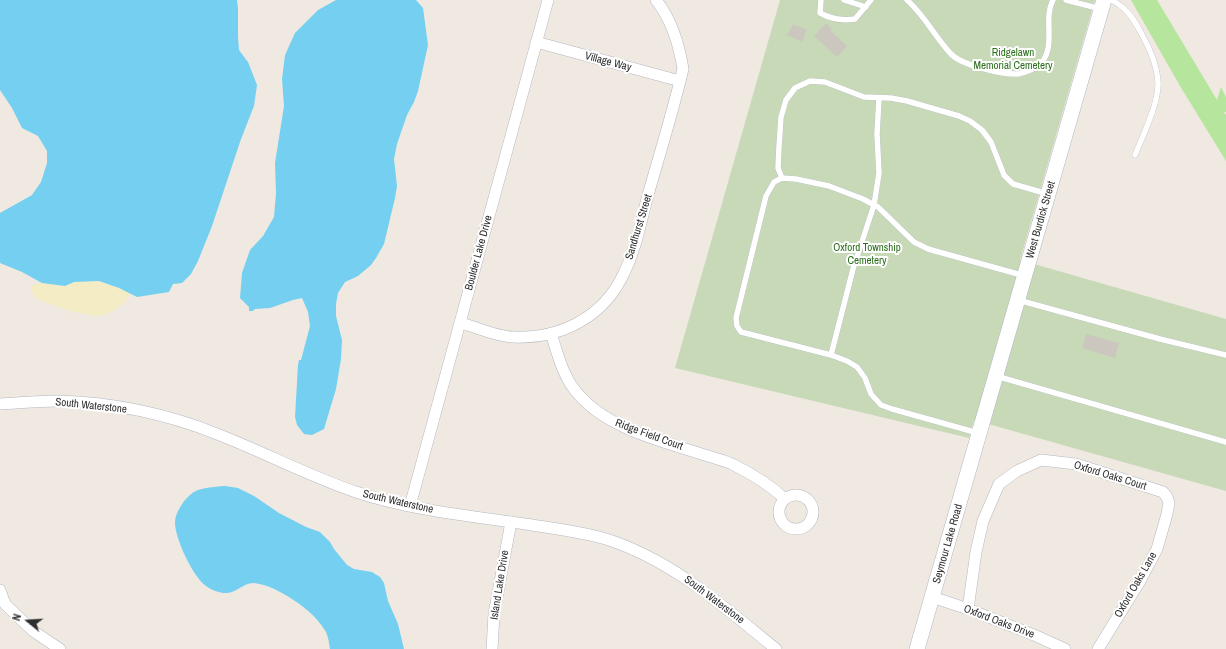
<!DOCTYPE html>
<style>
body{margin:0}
#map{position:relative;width:1226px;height:649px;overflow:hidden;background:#efe9e1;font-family:"Archivo Narrow",sans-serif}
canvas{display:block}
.north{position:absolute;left:8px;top:601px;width:40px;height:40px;-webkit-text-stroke:3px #fff;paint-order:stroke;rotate:288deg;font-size:11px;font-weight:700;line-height:16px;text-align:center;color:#2e2e2e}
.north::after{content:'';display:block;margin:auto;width:14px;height:18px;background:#2e2e2e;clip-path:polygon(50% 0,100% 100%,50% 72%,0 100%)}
</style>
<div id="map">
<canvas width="1226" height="649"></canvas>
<div class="north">N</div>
</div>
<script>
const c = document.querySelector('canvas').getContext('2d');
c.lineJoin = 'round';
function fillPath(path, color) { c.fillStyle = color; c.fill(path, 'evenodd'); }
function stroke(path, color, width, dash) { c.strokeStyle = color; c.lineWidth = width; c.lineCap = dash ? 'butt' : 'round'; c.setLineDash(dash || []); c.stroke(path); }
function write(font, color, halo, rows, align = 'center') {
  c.font = font + ' "Archivo Narrow",sans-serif'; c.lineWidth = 4; c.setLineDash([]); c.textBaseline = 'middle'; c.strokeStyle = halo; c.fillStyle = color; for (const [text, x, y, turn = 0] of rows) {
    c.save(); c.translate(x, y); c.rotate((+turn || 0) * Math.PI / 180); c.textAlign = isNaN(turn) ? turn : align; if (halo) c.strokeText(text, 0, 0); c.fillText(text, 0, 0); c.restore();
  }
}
const green = new Path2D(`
 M1131 0H1157L1217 100 1221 87 1226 97V112H1224L1226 115V161L1180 86Z`);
const sand = new Path2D(`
 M99 281 119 288 130 293C124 306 112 313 99 316 88 317 43 304 35 297 32 294 32 289 32 285L42 283 65 286 74 282Z`);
const cemetery = new Path2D(`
 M780 0H1095L1020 260 1226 319V491L974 420 969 438 675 368Z`);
const water = new Path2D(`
 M0 0H237L238 8V37L239 50 248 62 257 85 254 106 241 139 212 226 198 261 191 274 182 283 173 284 169 292 137 297 119 288 99 281 74 282 65 286 42 283 22 272 0 263V213L32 195 41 182 47 163V151L38 136 22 128 12 108 0 90Z
 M336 0H416L423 8 428 45 418 91 414 102 407 115 397 144 394 159 397 186 395 198 384 244 376 258 371 265 358 276 345 282 338 293 336 304V316L342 340 341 359 336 389 324 429 312 435 304 434 297 425 295 417 298 365 299 360H301L310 326 308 312 302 298 293 300 270 308 255 309 253 311H249V307L240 298 242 273 250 250 263 236 274 217 276 193 275 163 284 106 282 79 285 55 295 33 318 10Z
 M225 486 238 488 254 496 279 513 306 527 320 532 330 542 334 549 347 565 354 569 372 572 380 577 384 583 388 601 398 624 404 649H330C329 642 328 634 324 629 313 610 276 585 254 583 245 583 240 589 232 592 224 595 213 591 206 586 193 577 174 537 175 521 176 512 183 501 190 495 198 487 214 487 225 486Z`);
const building = new Path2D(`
 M826 23 832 29 831 31 847 46 837 57 814 36Z
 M793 24 807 30 802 42 787 35Z
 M1086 334 1119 343 1115 358 1082 348Z`);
const lane = new Path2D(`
 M821 0 820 13C831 19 842 21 855 19L871 0
 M844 0 866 7
 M907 0C925 16 935 37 951 54 961 65 1004 75 1018 74 1025 73 1038 68 1042 62 1056 45 1043 18 1053 0
 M1066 0 1101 9
 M1111 0C1125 6 1133 18 1140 31 1148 45 1157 65 1158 82 1159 103 1143 135 1135 155
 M782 178 778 168 779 147 781 117 786 100 795 88 810 81 825 82 864 97 891 98 907 101 959 116 970 121 982 130 991 142 1004 175 1013 184 1048 194
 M1018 300 1160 339 1226 355
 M831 355 853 269 874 205 879 173 877 134 879 98
 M996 376 1226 442
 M978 433 892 409 881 405 871 394 865 378 857 367 847 361 831 355 741 332 737 326 736 318 766 196 774 182 782 178 796 179 829 186 863 199 878 207 914 242 928 249 1025 276`);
const street = new Path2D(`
 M536 42 680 81
 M461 323C476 327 497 337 513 337 561 339 604 317 624 273 636 249 641 221 648 195 660 153 673 111 683 69 679 44 672 20 656 0
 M551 333C557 352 562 373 574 389 604 429 663 441 708 456 717 459 726 461 734 465 752 474 770 485 785 499
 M0 404C19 403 39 401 58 401 111 402 168 414 217 434 264 452 308 476 356 492 413 511 473 516 532 525 557 529 582 532 606 539 672 560 723 606 776 649
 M779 512a17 17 0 1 1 34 0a17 17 0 1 1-34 0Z
 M410 506 548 0
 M0 590 5 604 33 631 60 649
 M932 597 968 609 1034 635 1065 649
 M968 609 976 552 983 521 999 484 1017 471 1041 460 1076 464 1163 492 1167 497 1169 503 1167 514 1157 549 1140 581 1098 649
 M492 649 494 614 511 522`);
const secondary = new Path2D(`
 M917 649 1104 0`);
const parkNames = [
 ["Ridgelawn",1013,53],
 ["Memorial Cemetery",1013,66],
 ["Oxford Township",867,248],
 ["Cemetery",867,261]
];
const streetNames = [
 ["Village Way",608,62,15],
 ["West Burdick Street",1041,220,-74],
 ["Sandhurst Street",639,227,-73],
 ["Boulder Lake Drive",479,253,-75],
 ["South Waterstone",91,406,6],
 ["Ridge Field Court",649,435,20],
 ["Oxford Oaks Court",1110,476,17],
 ["South Waterstone",398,502,13],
 ["Seymour Lake Road",948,544,-74],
 ["Island Lake Drive",500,585,-81],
 ["Oxford Oaks Lane",1136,585,-60],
 ["South Waterstone",714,600,37],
 ["Oxford Oaks Drive",999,622,21]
];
fillPath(green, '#b6e59e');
fillPath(sand, '#f3ecc5');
fillPath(cemetery, '#c8d9b8');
fillPath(water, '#75cff0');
fillPath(building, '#cbc7bf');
stroke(lane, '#b4b7c1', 6);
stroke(street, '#b4b7c1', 12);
stroke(secondary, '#b4b7c1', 16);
stroke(lane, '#fff', 5.5);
stroke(street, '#fff', 11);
stroke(secondary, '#fff', 15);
write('11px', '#2c6e1b', '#fff', parkNames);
write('11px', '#2e2e2e', '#fff', streetNames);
</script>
